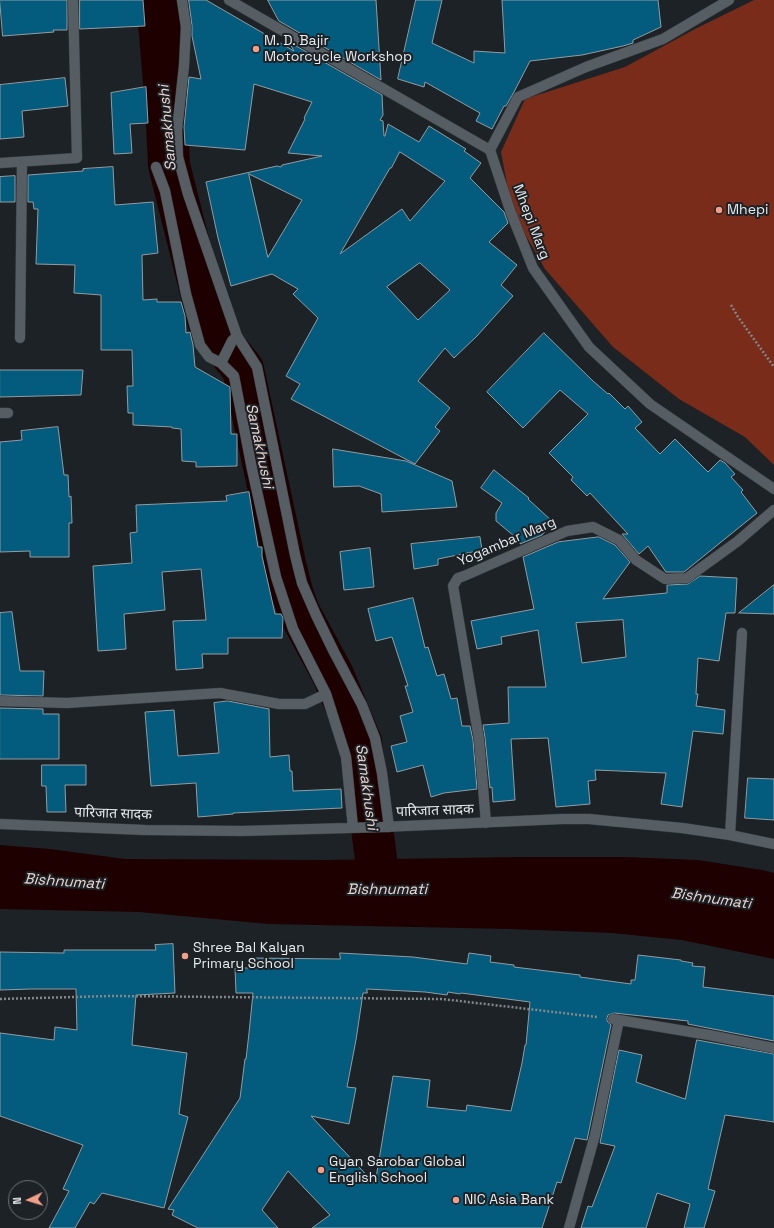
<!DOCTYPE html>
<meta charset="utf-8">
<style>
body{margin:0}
#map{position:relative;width:774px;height:1228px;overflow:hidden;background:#1c2226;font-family:"Space Grotesk",sans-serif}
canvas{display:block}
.north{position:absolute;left:8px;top:1180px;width:40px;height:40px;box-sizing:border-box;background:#1c2226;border:1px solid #6d7276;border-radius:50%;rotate:266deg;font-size:11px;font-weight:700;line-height:16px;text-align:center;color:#e6eaed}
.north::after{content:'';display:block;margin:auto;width:14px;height:18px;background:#f49e89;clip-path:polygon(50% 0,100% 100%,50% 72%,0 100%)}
</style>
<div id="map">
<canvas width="774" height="1228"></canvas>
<div class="north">N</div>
</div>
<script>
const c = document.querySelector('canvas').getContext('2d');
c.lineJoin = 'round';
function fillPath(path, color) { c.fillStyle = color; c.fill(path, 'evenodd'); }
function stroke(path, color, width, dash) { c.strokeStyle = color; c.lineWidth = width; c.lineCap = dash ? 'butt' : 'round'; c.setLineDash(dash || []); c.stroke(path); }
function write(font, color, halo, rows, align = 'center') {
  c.font = font + ' "Space Grotesk","Noto Sans Devanagari",sans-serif'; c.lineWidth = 4; c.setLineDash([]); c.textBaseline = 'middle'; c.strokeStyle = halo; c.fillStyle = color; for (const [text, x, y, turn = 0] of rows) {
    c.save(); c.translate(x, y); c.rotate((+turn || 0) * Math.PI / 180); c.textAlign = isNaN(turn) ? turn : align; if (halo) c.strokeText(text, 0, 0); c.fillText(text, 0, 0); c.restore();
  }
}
const forest = new Path2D(`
 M754 0H774V465L745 437 679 399 613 347 545 269 512 211 501 152 525 99 625 67 695 29Z`);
const water = new Path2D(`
 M0 845 50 849 125 859 325 860 522 857H624L698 860 762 870 774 873V959L682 940 612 933 510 929 269 924 139 912 0 909Z`);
const river = new Path2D(`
 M157 0 166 105 169 165 210 328 243 369 285 564 292 592 299 612 333 675 361 742 380 890`);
const building = new Path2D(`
 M0 0H67V30H53L54 32 3 36Z
 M80 0H143L145 26 80 29Z
 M189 0H206L294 51 289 42 382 95 383 115 380 120 383 121 384 136H385L388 124 419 142 429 126 466 149 464 151 481 163 470 178 504 212 508 223 489 242 517 265 501 285 513 296 477 336 454 358 445 348 418 381 450 408 435 427 440 431 415 464 291 399 300 384 286 376 318 318 293 294 298 289 272 274 231 286 218 238 206 182 277 166 281 167 282 165 322 156 288 153 305 119 304 118 312 102 254 84 245 150 185 145 184 127 189 77 201 79 192 36V26ZM400 152 445 181 410 221 402 209 340 254 390 168H391ZM249 174 302 200 268 257ZM420 263 450 290 418 320 387 287Z
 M268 0H376L381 80 279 21Z
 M416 0H442L432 43 474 63V51L505 53 502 0H658L661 27 633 40V43L623 46 582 55 530 61 514 92 506 106H504L492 129 476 121 480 113 425 82 424 87 398 79Z
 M65 78 68 106 22 111 24 137 0 139V85Z
 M146 87 148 123 130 124 132 153 114 154 111 93Z
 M113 167 115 205 153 202 158 253 142 255 143 300 157 299V302H181L185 316 186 333 190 332 193 345 195 367 230 387 231 434H237V466L196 467V462L182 461 181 429 172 428V427L133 425V413H128L127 386H133L132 350H101V295L74 293 75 265 36 264 38 209H34L33 202H28V175L83 171V169Z
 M15 176V202H0V177Z
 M544 333 593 381 608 394 609 393 625 409 628 406 642 422 635 428 660 454 675 439 708 472 720 460 725 463 735 474 731 477 743 490 741 492 757 513 684 572H666L648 546 639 554 622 534H628L590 493 587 496 571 480 573 477 549 453 588 414 560 390 523 428 487 392Z
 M0 370H83L81 395 0 397Z
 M58 427 64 475H68L69 497 71 496 72 523H69V557H30V551L0 552V442L22 440 21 431Z
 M333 449 406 461 452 481 457 507 382 512 381 494 359 486 334 487Z
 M494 470 529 498 528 499 553 522 542 535 520 544V541L496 521V513L502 503 481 488Z
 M249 492 258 547H262V556L275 614H281L283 618 282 638H228V654H202L203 668 176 670 173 621 206 620 201 569 162 572 165 610 124 614 126 649 98 651 93 566 132 563 130 533 137 532 136 505 227 501 226 496Z
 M480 537 482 550 438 559V565L414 569 411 544Z
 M599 537 615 545 630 562 603 599 667 593V585L688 584 700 576 737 578 735 613H726L719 661 698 658 696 694H698L696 706 725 710 723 734 693 731 682 807 661 804 666 773 595 770 596 780 588 781 590 804 556 807 548 738 511 739 515 800 493 802 492 787 490 788 485 738 483 725 509 723 508 687H546L538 630 501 637 502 644 477 649 471 621 534 609 523 557 558 542ZM623 620 626 657 582 663 576 623Z
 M370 548 374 587 344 590 340 552Z
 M774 585V614L739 613Z
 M413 598 425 648 428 647 437 676 444 674 451 699 457 698 462 726H470L473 740 477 789 444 793 431 797 423 765 397 772 391 746 407 742 400 716 413 712 405 686H408L392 637 376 641 368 609Z
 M12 612 20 671H44L43 696 0 695V613Z
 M228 701 269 709 270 757 289 755 290 771H292L293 791 341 789 342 808 233 813V814L198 817 196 783 151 786 145 712 174 710 178 756 219 753 214 703Z
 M0 708 43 709V714H59V759H0Z
 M42 765H86V785H65L66 812H47L46 786H42Z
 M748 778 774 779V820L745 818Z
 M173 944 175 993 136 995 132 1045 187 1053 179 1114 188 1117 164 1208 102 1193 94 1204 90 1202 75 1228H49L69 1191 63 1189 83 1145 0 1116V1033L54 1040 55 1027 77 1030 76 989H32L0 990V952L64 953V950H156L155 945Z
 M340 953 413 957 467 964 469 953 491 956 490 962 514 965V967L580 975V977L631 984V980H635L638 955 681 960V961L693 963 692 966 705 967 703 987 774 996V1041L688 1024V1021L614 1013 608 1015 607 1018V1021L611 1025 587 1140 575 1138 561 1183 557 1182 542 1228H312L330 1215 288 1171 262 1210 278 1228H198L172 1215 174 1210 168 1209 240 1098 245 1059H246L249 1033 253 993H236L235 968H250L251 958 340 959ZM367 989 425 992 447 995 448 992 460 994 461 993 530 1002 526 1045H525L522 1063 511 1111 467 1105 466 1111 427 1107 430 1080 393 1076 375 1184 311 1116 349 1124 356 1088 347 1087 356 1040 363 993H367Z
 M697 1040 774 1054V1122L725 1115 708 1189 715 1191 704 1228H684L690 1204 657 1193 646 1228H581L588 1206 592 1207 615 1146 600 1143 619 1050 642 1055 636 1082 685 1099Z`);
const path = new Path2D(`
 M731 305 738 317 774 367
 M0 999 111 996 442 999 597 1017`);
const minor = new Path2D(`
 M182 0 186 27 184 66 177 130 178 157 188 194 237 336 232 341 221 363
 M229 0 490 150
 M729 0 663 39 586 67 518 97 490 150 511 213 533 268 589 347 650 404 774 489
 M0 163 77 158 73 0
 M156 167 165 191 186 294 200 345 209 357 221 363 234 376 252 469 276 577 293 629 326 694 346 757 353 828
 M237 336 257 367 295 555 302 583 316 615 334 652 362 705 375 738 382 773 389 827
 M20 338 22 162
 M0 413H8
 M0 701 67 703 220 693 279 704H305L326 694
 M486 823 479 739 453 586 458 578 464 576 567 531 593 527 619 540 636 560 665 579 687 578 738 541 774 510
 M0 824 145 830 242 831 383 827 562 819H589L682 828 730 835 774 844
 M730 835 742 633
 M613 1019 709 1035 774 1048
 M569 1228 595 1135 619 1020`);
const markers = [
 [256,49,4,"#f49e89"],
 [719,210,4,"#f49e89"],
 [185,956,4,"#f49e89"],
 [321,1170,4,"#f49e89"],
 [456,1200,4,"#f49e89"]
];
const poiNames = [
 ["M. D. Bajir",264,41],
 ["Motorcycle Workshop",264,57],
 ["Mhepi",727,210],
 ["Shree Bal Kalyan",193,948],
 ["Primary School",193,964],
 ["Gyan Sarobar Global",329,1162],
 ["English School",329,1178],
 ["NIC Asia Bank",464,1200]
];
const streetNames = [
 ["Mhepi Marg",531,222,69],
 ["Yogambar Marg",507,542,-23],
 ["पारिजात सादक",435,811,-2],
 ["पारिजात सादक",113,814,2]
];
const waterNames = [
 ["Samakhushi",168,128,-95],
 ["Samakhushi",259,446,78],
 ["Samakhushi",366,787,82],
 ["Bishnumati",64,882,4],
 ["Bishnumati",387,890],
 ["Bishnumati",711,899,8]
];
fillPath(forest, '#7a2c1a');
fillPath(water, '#1e0000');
stroke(river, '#1e0000', 42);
fillPath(building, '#035b7d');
stroke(building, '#949ca1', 1);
stroke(minor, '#373d40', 11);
stroke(path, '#83888b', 2.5, [2, 2]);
stroke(minor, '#575e63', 10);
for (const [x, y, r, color] of markers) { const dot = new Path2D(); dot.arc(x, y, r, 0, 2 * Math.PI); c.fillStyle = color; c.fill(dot); stroke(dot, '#1c2226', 1.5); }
write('14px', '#e6eaed', '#1c2226', poiNames, 'left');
write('14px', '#e6eaed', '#1c2226', streetNames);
write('italic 15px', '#eed6d0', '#1c2226', waterNames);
</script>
